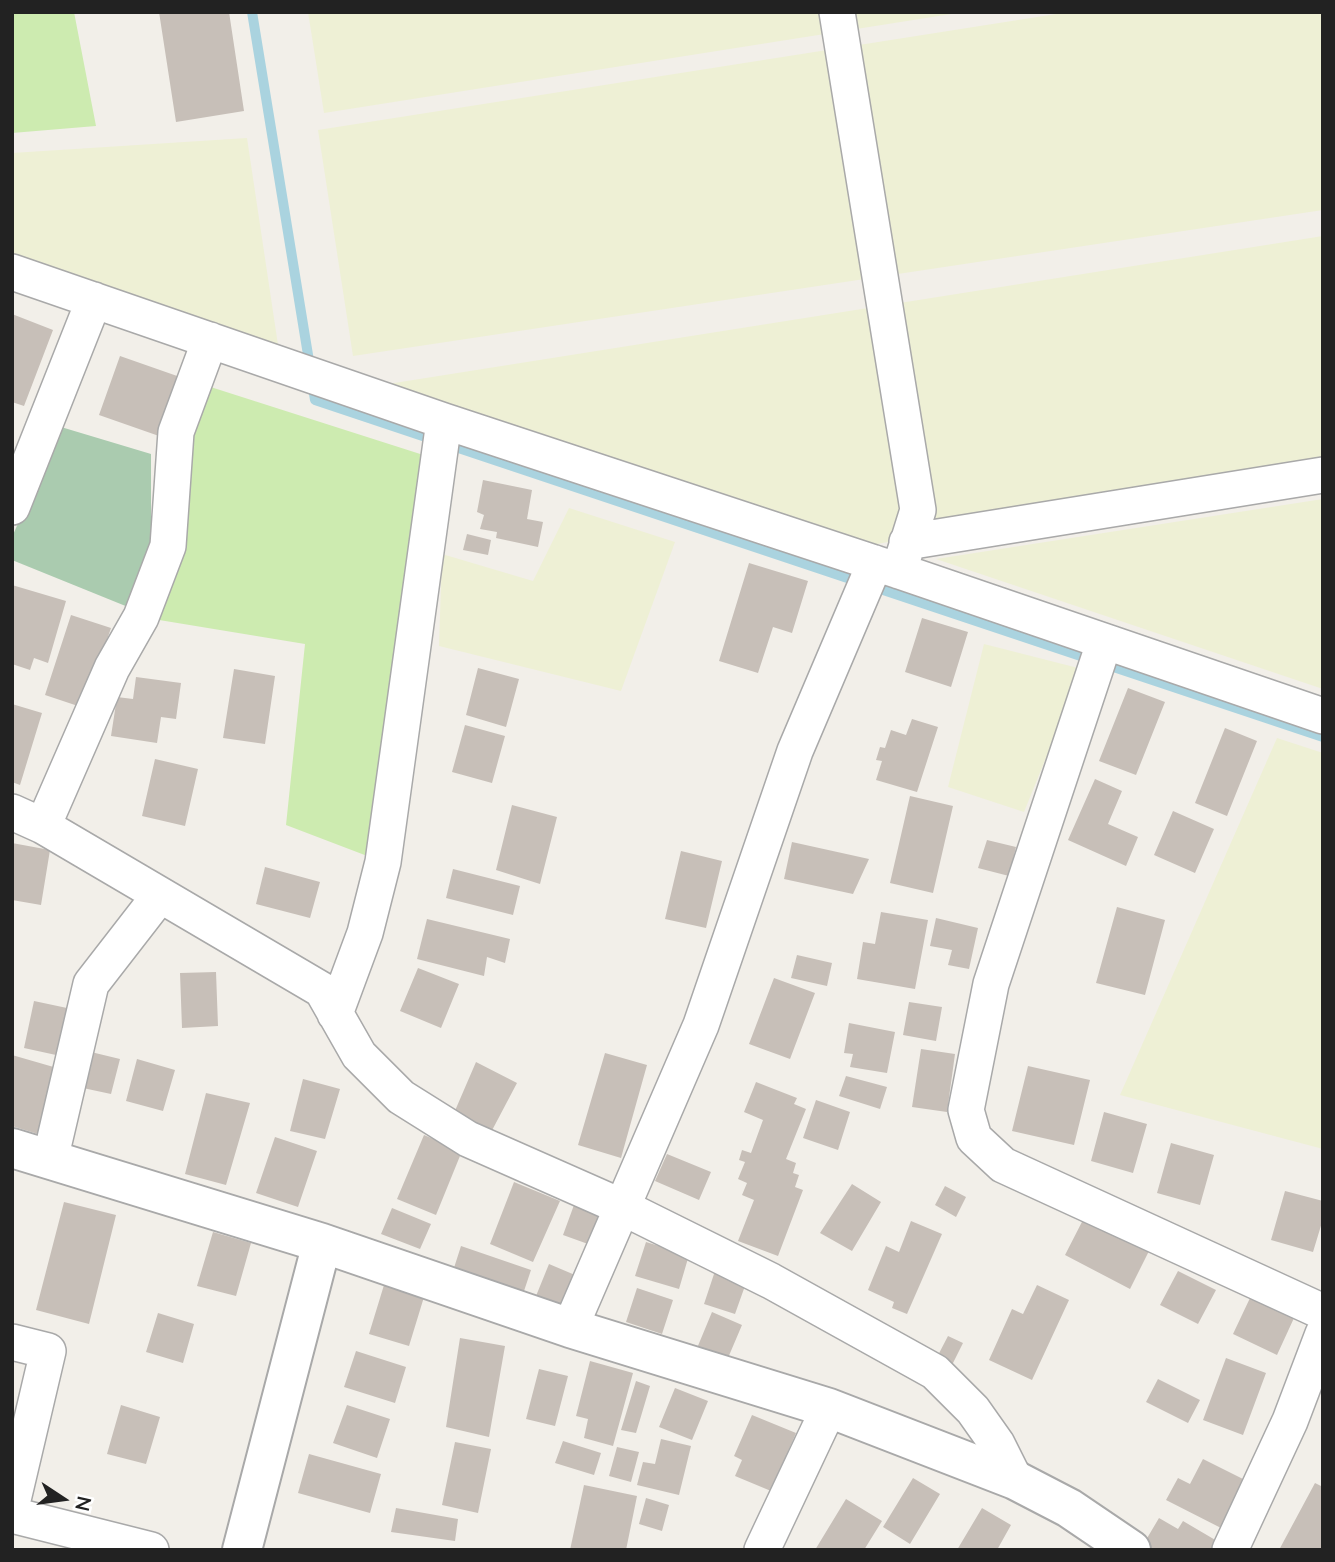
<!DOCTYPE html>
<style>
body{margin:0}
#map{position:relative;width:1335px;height:1562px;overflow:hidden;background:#f2efe9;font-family:Lato,sans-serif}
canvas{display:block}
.frame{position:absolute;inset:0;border:14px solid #222;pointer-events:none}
.north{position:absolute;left:28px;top:1464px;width:70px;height:70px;-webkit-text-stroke:5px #fff;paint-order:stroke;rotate:103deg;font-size:19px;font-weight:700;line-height:28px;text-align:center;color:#222}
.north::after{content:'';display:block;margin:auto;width:24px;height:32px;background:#222;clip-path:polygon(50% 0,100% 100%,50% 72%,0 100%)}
</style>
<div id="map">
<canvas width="1335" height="1562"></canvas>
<div class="frame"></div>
<div class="north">N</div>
</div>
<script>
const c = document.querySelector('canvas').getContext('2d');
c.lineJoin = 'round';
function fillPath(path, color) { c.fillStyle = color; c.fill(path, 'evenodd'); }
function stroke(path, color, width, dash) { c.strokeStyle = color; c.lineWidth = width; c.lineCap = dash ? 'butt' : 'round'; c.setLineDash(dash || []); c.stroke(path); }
const farmland = new Path2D(`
 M308 12H964L324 113Z
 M1069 12H1323V210L353 356 318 130Z
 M247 138 281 365 12 273V153Z
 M1323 236V464L838 551 350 390Z
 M1323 499V689L936 559Z
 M569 508 675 542 621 691 439 646 442 554 533 581Z
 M984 644 1082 669 1024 812 948 787Z
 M1277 738 1323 753V1149L1120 1095Z`);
const grass = new Path2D(`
 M12 12H74L96 126 12 133Z
 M195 382 439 460 383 862 286 825 305 644 141 617Z`);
const cemetery = new Path2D(`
 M61 427 151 454V544L128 607 12 560V537Z`);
const stream = new Path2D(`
 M252 12 310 367
 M312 382 315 400 1323 737`);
const building = new Path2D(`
 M159 12H229L244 111 176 122Z
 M12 314 53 330 24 406 12 402Z
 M120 356 180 377 159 436 99 415Z
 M483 480 532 490 527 519 543 522 538 547 496 538 497 532 480 529 484 515 477 512Z
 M467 534 491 540 488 555 463 550Z
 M749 563 808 581 792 633 773 627 758 673 719 661Z
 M12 585 66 601 48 663 34 658 30 670 12 664Z
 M71 615 111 628 84 708 45 695Z
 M922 618 968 632 951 687 905 672Z
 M478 668 519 679 506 727 466 715Z
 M234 669 275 676 265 744 223 738Z
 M136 677 181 683 176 719 161 717 157 743 111 736 117 697 133 699Z
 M1128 688 1165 702 1136 775 1099 761Z
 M12 704 42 713 20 785 12 782Z
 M912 719 938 727 917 792 876 780 882 761 876 760 880 747 885 748 891 730 906 735Z
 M465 725 505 736 492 783 452 772Z
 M1225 728 1257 741 1227 816 1195 803Z
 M155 759 198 769 185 826 142 816Z
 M1095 779 1122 791 1108 824 1138 837 1126 866 1068 840Z
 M910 796 953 806 933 893 890 883Z
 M512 805 557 817 540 884 496 870Z
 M1173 811 1214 829 1195 873 1154 855Z
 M987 840 1016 847 1009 876 978 868Z
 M792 842 869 859 853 894 784 879Z
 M12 843 50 850 41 905 12 900Z
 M681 851 722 861 706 928 665 919Z
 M265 867 320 882 310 918 256 904Z
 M453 869 520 886 513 915 446 898Z
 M1117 907 1165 920 1145 995 1096 983Z
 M881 912 928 920 915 989 857 979 863 942 875 944Z
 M936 918 978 928 969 969 948 965 952 950 930 946Z
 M427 919 510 939 505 963 487 957 484 976 417 959Z
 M797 955 832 963 827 986 791 978Z
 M418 968 459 984 441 1028 400 1011Z
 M216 972 218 1026 182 1028 180 973Z
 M774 978 815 993 790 1059 749 1044Z
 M34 1001 67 1008 56 1055 24 1048Z
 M909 1002 942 1007 936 1041 903 1035Z
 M849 1023 895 1032 887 1073 850 1067 853 1054 844 1053Z
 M921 1049 955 1054 947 1112 912 1107Z
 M91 1052 120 1059 111 1094 83 1088Z
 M605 1053 647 1065 621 1158 578 1145Z
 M12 1055 57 1068 38 1134 12 1126Z
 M137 1059 175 1070 163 1111 126 1101Z
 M476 1062 517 1083 488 1138 451 1120Z
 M1028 1066 1090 1080 1074 1145 1012 1131Z
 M846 1076 887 1087 880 1109 839 1096Z
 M303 1079 340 1089 325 1139 290 1131Z
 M756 1082 797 1098 794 1104 806 1109 786 1159 796 1163 793 1173 799 1175 795 1187 803 1190 778 1256 738 1241 754 1200 742 1195 747 1183 738 1179 745 1162 739 1160 742 1150 751 1153 763 1120 744 1112Z
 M206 1093 250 1103 226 1185 185 1174Z
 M816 1100 850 1112 838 1150 803 1138Z
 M1104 1112 1147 1124 1133 1173 1091 1161Z
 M424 1135 462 1151 436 1215 397 1199Z
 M275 1137 317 1151 298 1207 256 1193Z
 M1171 1143 1214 1155 1200 1205 1157 1193Z
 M667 1154 711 1172 699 1200 655 1181Z
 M514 1182 560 1201 533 1262 490 1244Z
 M852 1184 881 1202 852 1251 820 1233Z
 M945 1186 966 1197 956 1217 935 1205Z
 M1285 1191 1323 1201V1219L1313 1252 1271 1240Z
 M64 1202 116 1215 89 1324 36 1310Z
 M574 1205 599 1214 588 1244 563 1235Z
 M392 1208 431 1224 420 1249 381 1234Z
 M1085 1216 1150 1249 1130 1289 1065 1255Z
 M911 1221 942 1234 907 1314 892 1308 894 1302 868 1290 886 1246 899 1252Z
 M213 1232 251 1243 236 1296 197 1286Z
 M646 1242 689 1255 679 1289 635 1276Z
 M461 1246 531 1270 523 1294 453 1271Z
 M549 1264 575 1275 561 1307 536 1296Z
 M715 1271 746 1283 735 1314 704 1304Z
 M1178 1271 1216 1290 1198 1324 1160 1305Z
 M384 1285 424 1297 409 1346 369 1334Z
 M1037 1285 1069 1300 1032 1380 989 1360 1012 1309 1023 1314Z
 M637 1288 673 1300 662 1334 626 1322Z
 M1250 1298 1294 1318 1277 1355 1233 1334Z
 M712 1312 742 1325 725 1365 695 1353Z
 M158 1313 194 1324 183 1363 146 1352Z
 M948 1336 963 1343 950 1369 935 1361Z
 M460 1338 505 1346 489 1437 446 1427Z
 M356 1351 406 1367 395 1403 344 1387Z
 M1226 1358 1266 1373 1243 1435 1203 1420Z
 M590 1361 633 1373 613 1446 584 1438 588 1419 576 1416Z
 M539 1369 568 1376 555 1426 526 1419Z
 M1158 1379 1200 1400 1188 1423 1146 1402Z
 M636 1381 650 1386 636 1433 621 1430Z
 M675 1388 708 1401 692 1440 659 1427Z
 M121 1405 160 1417 146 1464 107 1454Z
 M347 1405 390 1419 377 1458 333 1443Z
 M752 1415 796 1433 771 1491 735 1476 742 1460 734 1456Z
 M661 1439 691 1446 679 1495 637 1485 643 1462 655 1464Z
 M563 1441 601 1453 594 1475 555 1463Z
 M455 1442 491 1449 478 1513 442 1505Z
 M617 1447 639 1452 631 1482 609 1476Z
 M309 1454 381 1474 370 1513 298 1493Z
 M1203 1459 1247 1481 1223 1529 1166 1500 1178 1478 1190 1484Z
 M913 1478 940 1494 910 1544 883 1527Z
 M1315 1483 1323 1487V1550H1279Z
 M584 1485 637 1496 626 1550H570Z
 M646 1498 669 1505 662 1531 639 1524Z
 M846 1499 882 1521 864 1550H815Z
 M396 1508 458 1519 455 1541 391 1532Z
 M982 1508 1011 1525 997 1550H957Z
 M1159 1518 1178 1529 1183 1521 1217 1541 1212 1550H1151L1143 1545Z`);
const minor = new Path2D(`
 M837 12 918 510 899 571
 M12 272 444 421 899 571 1323 716
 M12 507 94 300
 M907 542 1323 475
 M1104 643 991 984 966 1110 974 1138 1003 1165 1323 1312
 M12 812 43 826 322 990 359 1055 401 1097 468 1139 622 1207 771 1281 935 1372 973 1410 997 1444 1015 1480
 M43 826 112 668 141 617 168 546 176 432 210 340
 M335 1014 365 933 383 862 444 421
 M50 1160 91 984 160 895
 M570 1328 701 1025 795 751 875 563
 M12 1342 48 1351 12 1504
 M12 1515 151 1550
 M762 1550 829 1408
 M1230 1550 1290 1421 1323 1334`);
const tertiary = new Path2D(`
 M12 1148 322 1243 570 1328 829 1408 1015 1480 1069 1508 1131 1550
 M242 1550 322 1243`);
fillPath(farmland, '#eef0d5');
fillPath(grass, '#cdebb0');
fillPath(cemetery, '#aacbaf');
stroke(stream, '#aad3df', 10);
fillPath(building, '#c7bfb8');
stroke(minor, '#a9a9a9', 38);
stroke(tertiary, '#a9a9a9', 42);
stroke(minor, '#fff', 35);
stroke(tertiary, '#fff', 38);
</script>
